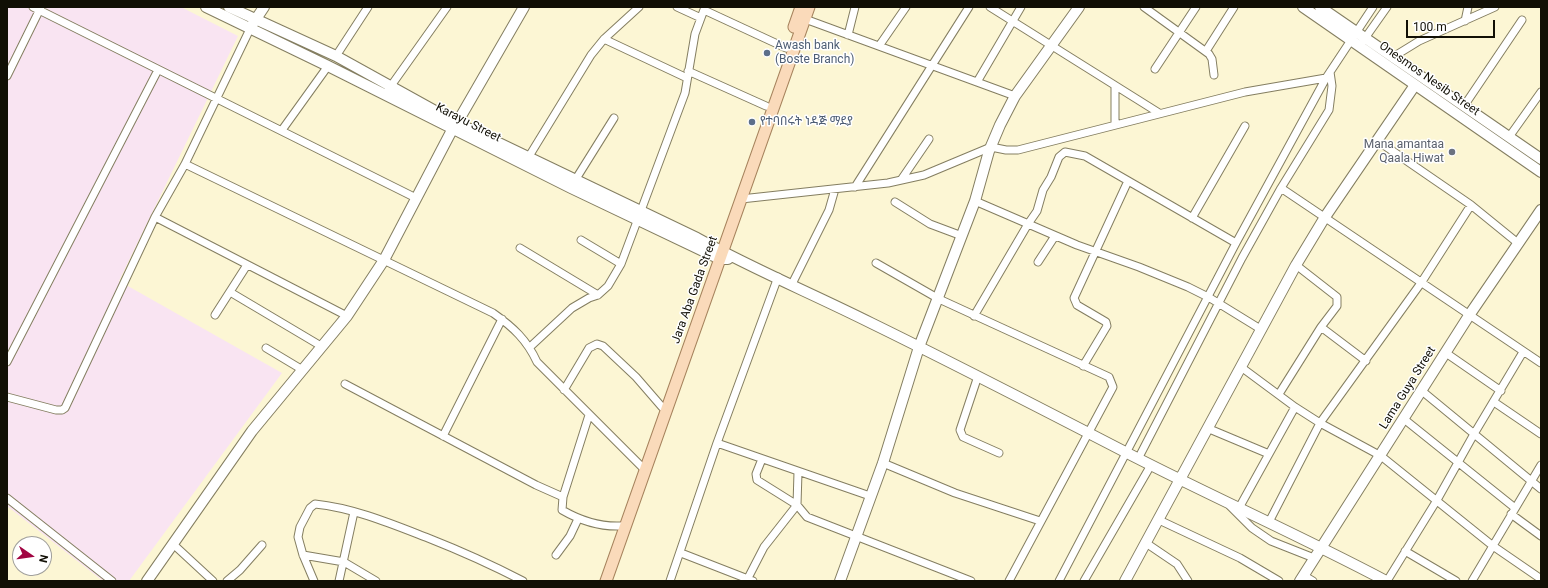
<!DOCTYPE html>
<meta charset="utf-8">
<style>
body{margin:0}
#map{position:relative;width:1548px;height:588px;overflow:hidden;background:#fcf6d4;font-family:Roboto,sans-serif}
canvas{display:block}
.frame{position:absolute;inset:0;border:8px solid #110f05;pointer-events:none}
.north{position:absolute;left:12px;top:536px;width:40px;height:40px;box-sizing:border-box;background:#fff;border:1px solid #a09f9b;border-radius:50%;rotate:103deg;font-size:11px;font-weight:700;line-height:16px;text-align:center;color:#110f05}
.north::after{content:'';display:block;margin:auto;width:14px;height:18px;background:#a10542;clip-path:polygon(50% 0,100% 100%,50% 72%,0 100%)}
.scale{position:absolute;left:1406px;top:20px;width:89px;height:18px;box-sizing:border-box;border:2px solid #110f05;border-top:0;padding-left:5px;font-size:12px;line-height:14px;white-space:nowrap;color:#110f05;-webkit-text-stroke:3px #fff;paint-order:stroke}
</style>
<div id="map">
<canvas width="1548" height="588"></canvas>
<div class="frame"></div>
<div class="north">N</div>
<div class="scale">100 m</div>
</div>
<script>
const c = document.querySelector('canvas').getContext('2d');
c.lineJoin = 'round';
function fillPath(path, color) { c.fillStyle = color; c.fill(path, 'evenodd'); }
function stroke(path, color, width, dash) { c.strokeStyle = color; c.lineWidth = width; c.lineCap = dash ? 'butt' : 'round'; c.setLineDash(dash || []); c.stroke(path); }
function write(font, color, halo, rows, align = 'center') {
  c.font = font + ' Roboto,"Noto Sans Ethiopic",sans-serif'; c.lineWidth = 3; c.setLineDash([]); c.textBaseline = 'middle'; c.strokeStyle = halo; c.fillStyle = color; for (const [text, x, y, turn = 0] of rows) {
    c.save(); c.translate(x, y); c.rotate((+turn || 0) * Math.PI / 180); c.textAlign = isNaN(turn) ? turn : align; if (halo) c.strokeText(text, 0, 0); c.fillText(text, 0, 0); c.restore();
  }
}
const industrial = new Path2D(`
 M7 7H181L238 36 119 281 282 373 129 581H103L7 506Z`);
const street = new Path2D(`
 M33 7 416 198
 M677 7 701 18
 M990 7 1159 113
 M1144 7 1209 54 1212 59 1214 75
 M704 10 786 48
 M805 19 1015 96
 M1465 21 1468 7
 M848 35 855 7
 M604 39 687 78
 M1363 41 1387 7
 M879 46 906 7
 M1206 51 1234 7
 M336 56 368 7
 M1393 57 1419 41 1495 7
 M1155 69 1196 7
 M688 71 766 106
 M7 76 41 7
 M977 82 1021 7
 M1115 87V125
 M388 90 447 7
 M1464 106 1522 20
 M282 130 328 66
 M1509 137 1541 92
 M1378 141 1471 205 1519 244
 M528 158 591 55 604 39 639 7
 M185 164 493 313C513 327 527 340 537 362L642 467
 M901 180 929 139
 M574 182 614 118
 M855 187 969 7
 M1281 188 1541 363
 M741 199 888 183 924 175 991 147 1006 150H1018L1245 92 1326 78
 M975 201 1077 245 1139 267 1188 287 1210 298 1262 330
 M895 202 930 224 962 236
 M155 217 347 316
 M1192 218 1245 126
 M581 240 621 264
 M520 248 598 295
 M1038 262 1055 236
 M876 263 939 299 1109 377 1113 387 1009 581
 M792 284 829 210 835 189
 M230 292 321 346
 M215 315 247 265
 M974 316 1028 224 1037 211 1043 190 1051 177 1059 157 1065 152 1085 156 1236 243
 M1321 327 1366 361
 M530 347 572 308 589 298 598 295 608 286 621 264 685 93 695 34 705 7
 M266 348 301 369
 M1446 353 1501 391
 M7 362 158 70
 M1083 366 1107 326 1106 322 1077 305 1074 298 1128 181
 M1241 367 1295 407 1320 423 1381 456 1493 546 1541 579
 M978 376 960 430 963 437 999 453
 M345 384 536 485 563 497
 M564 390 589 348 597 344 603 346 636 377 662 407
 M1422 391 1541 489
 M1279 394 1321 327 1337 306V297L1296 265
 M7 397 56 410H62L65 408 155 217 185 164 250 29
 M1494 402 1541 434
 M589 415 563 497 562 510C581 521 599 527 621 526
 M1404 419 1515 508
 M1207 428 1269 454
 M443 436 502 319
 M717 443 870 496
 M762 459 756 474 757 480 797 505 807 517 971 581
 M1138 459 1242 258 1281 188 1329 110 1332 86 1330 72
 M883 463 955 493 1040 521
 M7 498 112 581
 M1230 506 1252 528 1271 541 1314 558
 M1239 508 1295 407
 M1511 514 1541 536
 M1159 520 1240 558 1279 581
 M1269 522 1320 423 1421 283 1471 205
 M1146 543 1177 564 1188 581
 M173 544 213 581
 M1405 551 1456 581
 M681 553 753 581
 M303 555 344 562 376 581
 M556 555 570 536 578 519
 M1303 575 1313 581
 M748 578 764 547 797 505 798 472
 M227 581 240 570 262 545
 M314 581 303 555 298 537 300 527 310 508 315 504C354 508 392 524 428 538 461 551 492 565 523 581
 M339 581 354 512
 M670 581 717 443 778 277
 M1059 581 1236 243 1326 78 1373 7
 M1084 581 1151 465
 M1387 581 1437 500 1474 434 1523 352
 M1472 581 1541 465`);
const secondary = new Path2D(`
 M206 7 328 66 571 188 720 259H728
 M229 7 336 56 457 123 697 238C753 269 813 294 871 323 959 366 1046 411 1133 456 1217 499 1303 537 1386 581
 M1303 7 1541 172
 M1320 7 1541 159
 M252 25 264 7
 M457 123 524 7
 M147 581 252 431 347 316 384 260 452 130
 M840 581 883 463 919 347 975 201 989 151 1000 125 1015 96 1079 7
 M1125 581 1296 265 1325 217 1415 85
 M1300 581 1470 314 1541 210`);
const primary = new Path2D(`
 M794 27 801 7
 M606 581 809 7`);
const markers = [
 [767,53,4,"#5c6f8a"],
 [752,122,4,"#5c6f8a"],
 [1452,152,4,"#6b7280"]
];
const serviceNames = [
 ["Awash bank",775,46],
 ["(Boste Branch)",775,60],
 ["የተባበሩት ነዳጅ ማደያ",760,122]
];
const streetNames = [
 ["Onesmos Nesib Street",1429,79,35],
 ["Karayu Street",468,123,27],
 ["Jara Aba Gada Street",695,290,-70],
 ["Lama Guya Street",1408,388,-58]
];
const worshipNames = [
 ["Mana amantaa",1444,145],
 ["Qaala Hiwat",1444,159]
];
fillPath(industrial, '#f9e4f2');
stroke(street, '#847e61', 9);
stroke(secondary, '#847e61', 12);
stroke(primary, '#a6835d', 13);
stroke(street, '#fff', 7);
stroke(secondary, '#fff', 10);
stroke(primary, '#fadaba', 11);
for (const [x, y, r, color] of markers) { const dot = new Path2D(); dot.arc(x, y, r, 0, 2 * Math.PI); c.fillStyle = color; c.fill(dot); stroke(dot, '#fff', 1.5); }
write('12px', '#4e5e75', '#fff', serviceNames, 'left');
write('12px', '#110f05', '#fff', streetNames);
write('12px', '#5b616d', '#fff', worshipNames, 'right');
</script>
